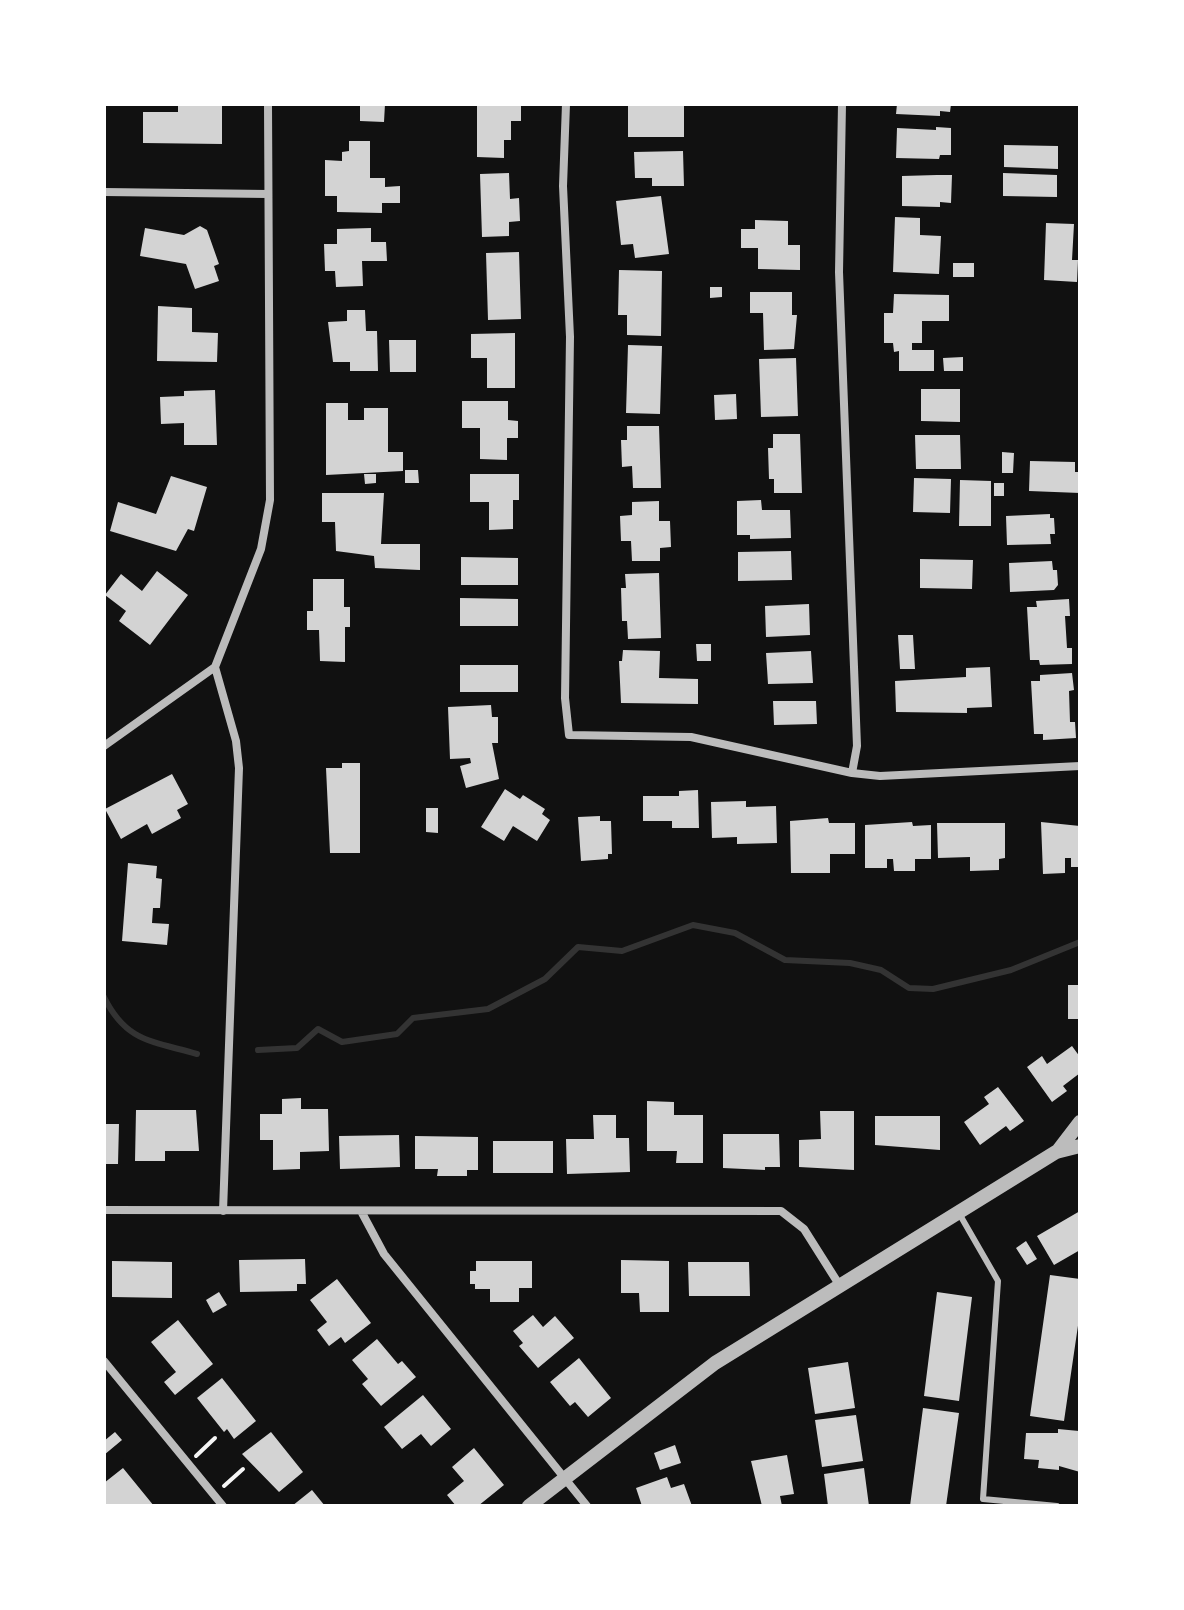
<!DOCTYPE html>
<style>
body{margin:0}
#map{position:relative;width:1184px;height:1610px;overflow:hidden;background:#111;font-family:Lato,sans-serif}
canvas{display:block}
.frame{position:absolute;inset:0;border:106px solid #fff;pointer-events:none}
</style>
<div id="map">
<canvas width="1184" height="1610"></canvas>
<div class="frame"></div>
</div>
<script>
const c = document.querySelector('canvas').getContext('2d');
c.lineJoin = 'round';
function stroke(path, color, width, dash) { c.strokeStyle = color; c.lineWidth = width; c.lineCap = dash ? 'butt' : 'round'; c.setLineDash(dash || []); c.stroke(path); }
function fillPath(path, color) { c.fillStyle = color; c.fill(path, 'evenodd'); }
const stream = new Path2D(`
 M104 997C126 1042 152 1041 197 1054
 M258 1050 297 1048 318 1029 342 1042 397 1034 413 1018 488 1009 545 979 578 947 622 951 693 925 735 933 785 960 850 963 881 970 909 988 933 989 1011 970 1080 942`);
const building = new Path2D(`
 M178 104H222V144L143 143V112H178Z
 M360 104H385L384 122 360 121Z
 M477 104H521V121H511V140H504V158L477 157Z
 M628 104H684V137H628Z
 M897 104H951L950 112 940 111V116L896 114Z
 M936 127 951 128V155H940L939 159 896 158 897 128 936 130Z
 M349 141H370V178H385V187L400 186V203H382V213L337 212V196H325V160L342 161V152L349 151Z
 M1004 145 1058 146V169L1004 167Z
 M683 151 684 186H652V178H635L634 152Z
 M509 173 510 199 519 198 520 221 509 222V236L482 237 480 174Z
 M1003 173 1057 175V197L1003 196Z
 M937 175H952L951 203 940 202V207L902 206V176Z
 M661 196 669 254 635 258 633 244 621 245 616 201Z
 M895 217 920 218V235L941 236 939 274 893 272Z
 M755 220 788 221V245H800V270L758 269V248H741V229H755Z
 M1046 223 1074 224 1072 260H1078L1077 282 1044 280Z
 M200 226 207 230 219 264 214 266 219 281 195 289 186 264 140 256 145 228 184 235Z
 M371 228V242H386L387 261H362L363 286 336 287 335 271H325L324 244H337V229Z
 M519 252 521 319 488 320 486 253Z
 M953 263H974V277H953Z
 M619 270 662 271 661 336 627 335V315H618Z
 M710 287H722V297L710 298Z
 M750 292H792V315H797L794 349 764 350 763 313H750Z
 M894 294 949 295V321H922V343H912V350H934V371H899V351L894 352 893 343H884V313H893Z
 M158 306 192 308V332L218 333 217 362 157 361Z
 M347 310H365L366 331H377L378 371H350V362H333L328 322 347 321Z
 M515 333V388H487V358H471V334Z
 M389 340H416V372H390Z
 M628 345 662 346 660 414 626 413Z
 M963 357V371H944L943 358Z
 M796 358 798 416 761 417 759 359Z
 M921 389H960V422L921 421Z
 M215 390 217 445H184V423L161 424 160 397 184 396V391Z
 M736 394 737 419 715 420 714 395Z
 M462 401H508V420L518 421V438H507V460L480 459V428H462Z
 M326 403H348V420H364V408H388V452H403V471L326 475Z
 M627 426H659L661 488H633L632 466 622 467 621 440H627Z
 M773 434H800L802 493H774V479H769L768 448H773Z
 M915 435H960L961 469H916Z
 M1002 452 1014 453 1013 473H1002Z
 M1030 461 1075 462V472H1080V493L1029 491Z
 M405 470H418L419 483H405Z
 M364 474H376V483L365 484Z
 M470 474H519V500H513V529L489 530V502H470Z
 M171 476 207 487 194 531 188 529 176 551 110 531 118 502 156 514Z
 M914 478 951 479 950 513 913 512Z
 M960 480 991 481V526H959Z
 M994 483H1004V496H994Z
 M322 493H384L381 544H420V570L375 568 374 556 336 551 335 522H322Z
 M761 500 762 510H790L791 538 750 539V535H737V501Z
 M659 501V521H670L671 547 660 548V561H632L631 541H621L620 516 632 515V502Z
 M1050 514V518H1054L1055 534H1050L1051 544 1007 545 1006 516Z
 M791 551 792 580 738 581V552Z
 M461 557 518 558V585H461Z
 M920 559 973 560 972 589 920 588Z
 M1052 561 1053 570H1057L1058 585 1054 590 1010 592 1009 563Z
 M157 571 188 595 150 645 119 621 126 611 105 595 121 574 142 591Z
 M659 573 661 638 628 639 627 621H622L621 588H626L625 574Z
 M313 579H344V607H350V627H345V662L320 661 319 630H307V611H313Z
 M460 598 518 599V626H460Z
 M1069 599 1070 616H1065L1067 648H1072V664L1040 665 1039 660H1030L1027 607H1037L1036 601Z
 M809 604 810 635 766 637 765 606Z
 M898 635H913L915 669H900Z
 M696 644H711V661H697Z
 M623 650 660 651 659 678 698 679V704L621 703 619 661H622Z
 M811 651 813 683 768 684 766 653Z
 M460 665H518V692H460Z
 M990 667 992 707 967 708V713L896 712 895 681 966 677V668Z
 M1072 673 1074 690 1069 691 1070 722H1075L1076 738 1043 740V734H1034L1031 681H1040V675Z
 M773 701H816L817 724 774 725Z
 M491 705 492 717H498V743H492L499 779 466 788 460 766 471 763 470 758 450 759 448 707Z
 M342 763H360V853H330L326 768H342Z
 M172 774 188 804 177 810 181 818 152 834 147 824 121 839 105 809Z
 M505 789 520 799 523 795 545 809 542 814 550 820 537 841 513 826 504 841 481 827Z
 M698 790 699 828H672V821H643V796H679V791Z
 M746 801V807L776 806 777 843 737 844V837L712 838 711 802Z
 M426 808H438V833L426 832Z
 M600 816V821H611L612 854H608V859L581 861 578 817Z
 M828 818 829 823H855V854H830V873H791L790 821Z
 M912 822 913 826 931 825V859H915V871H894L893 859H887V868H865V825Z
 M1041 822 1080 826V867H1071V858H1065V873L1043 874Z
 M937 823H1005V858L999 859V870L970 871V857L938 858Z
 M128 863 157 866 156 878 162 879 160 908H153L152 923 169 924 167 945 122 941Z
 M1068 985H1080V1019H1068Z
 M1072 1046 1080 1057V1073L1063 1086 1067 1091 1052 1102 1027 1067 1042 1056 1047 1064Z
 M998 1087 1024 1121 1010 1131 1006 1126 980 1145 964 1122 989 1104 984 1097Z
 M301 1098V1109H328L329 1151 300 1152V1169L273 1170V1140H260V1114H282V1099Z
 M647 1101 674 1102V1115H703V1163H676L677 1151H647Z
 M136 1110H196L199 1151H165V1161H135Z
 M820 1111H854V1170L799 1167V1140L821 1139Z
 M593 1115H616V1138H629L630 1172 567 1174 566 1139H594Z
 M875 1116H940V1150L875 1145Z
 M104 1124H119L118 1164H104Z
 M723 1134H779L780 1167H765V1170L723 1168Z
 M399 1135 400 1167 340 1169 339 1136Z
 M415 1136 478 1137V1170H467V1176H437L438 1169H415Z
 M493 1141H553V1173H493Z
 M1080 1211V1250L1054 1265 1037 1236Z
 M1026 1241 1037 1259 1027 1265 1016 1248Z
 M305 1259 306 1284H297V1291L240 1292 239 1260Z
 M621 1260 669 1261V1312H640L639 1293H621Z
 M112 1261 172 1262V1298L112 1297Z
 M476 1261H532V1288H519V1302H490V1289H475V1284H470V1271H476Z
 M688 1262H749L750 1296H689Z
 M1050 1275 1080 1279V1312L1064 1421 1030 1416Z
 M337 1279 371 1323 345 1343 341 1337 329 1346 317 1330 327 1322 310 1300Z
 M219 1292 227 1305 213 1313 206 1300Z
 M937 1292 972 1297 959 1401 924 1396Z
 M533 1315 543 1327 555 1316 574 1338 538 1368 519 1346 523 1343 513 1331Z
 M178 1320 213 1364 175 1395 164 1382 176 1372 151 1342Z
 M377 1339 398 1364 402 1361 416 1377 381 1406 362 1384 368 1379 352 1360Z
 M579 1358 611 1398 588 1417 575 1402 570 1406 550 1382Z
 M848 1362 855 1408 815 1414 808 1368Z
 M222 1378 256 1421 234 1439 227 1429 224 1432 197 1398Z
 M423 1395 451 1429 431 1446 421 1434 402 1449 384 1427Z
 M923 1408 959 1413 946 1506H910Z
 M856 1415 863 1461 822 1467 815 1420Z
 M1058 1429 1079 1431 1080 1472 1059 1466V1470L1038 1468 1039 1460 1024 1459 1026 1433H1058Z
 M115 1432 122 1440 104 1455V1441Z
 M271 1432 303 1472 279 1492 242 1454Z
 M675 1445 681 1463 660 1470 654 1453Z
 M474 1448 504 1485 478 1506H456L447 1495 464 1481 452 1467Z
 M787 1455 794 1494 780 1496 782 1506H762L751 1461Z
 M123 1468 154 1506H104V1483Z
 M864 1468 869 1506H828L824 1474Z
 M667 1477 671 1488 684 1484 692 1506H642L636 1488Z
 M312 1490 325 1506H292Z`);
const path = new Path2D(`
 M196 1456 215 1438
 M224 1486 243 1469`);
const service = new Path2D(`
 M960 1215 998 1281 983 1499 1057 1506`);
const minor = new Path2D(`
 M566 104 563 186 570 337 565 698 569 735 691 737 852 773 880 776 1080 766
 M842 104 839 272 857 746 852 773
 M104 192 268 194
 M104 746 215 667
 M104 1210 781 1211 804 1229 840 1286
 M223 1211 239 768 236 741 215 667 261 549 270 500 268 104
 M361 1211 384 1254 587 1506
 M104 1361 223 1506`);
const tertiary = new Path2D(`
 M1057 1152 1080 1122
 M529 1506 715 1363 1056 1152 1080 1146`);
stroke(stream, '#333', 6);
fillPath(building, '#d3d3d3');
stroke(path, '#f5f5f5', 4);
stroke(service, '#bcbcbc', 6);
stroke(minor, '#bcbcbc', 8);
stroke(tertiary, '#bcbcbc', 14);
</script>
